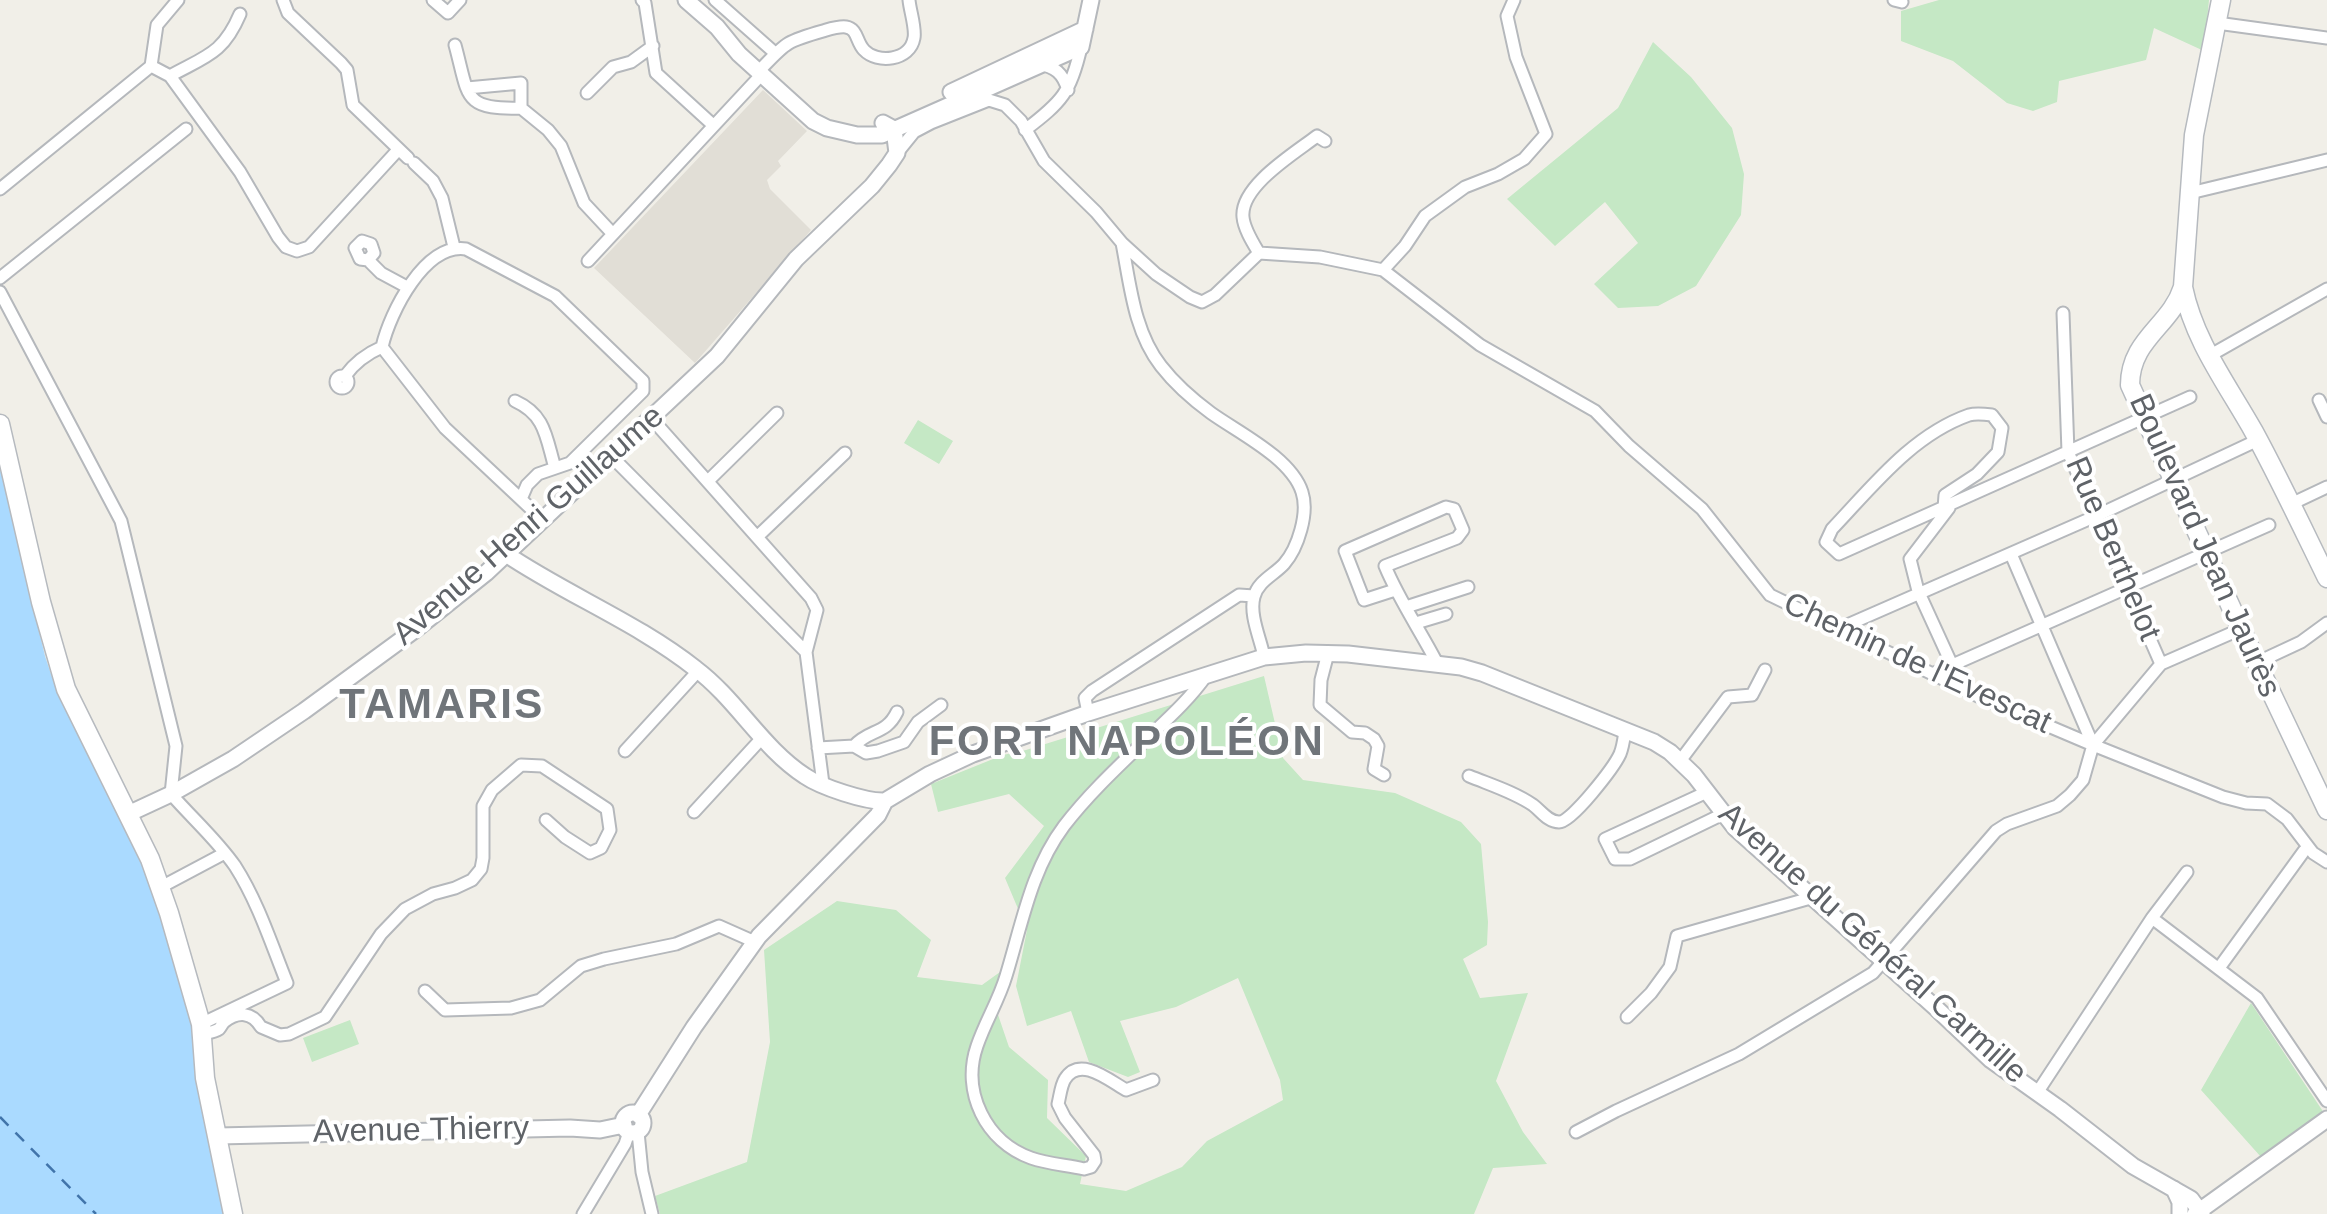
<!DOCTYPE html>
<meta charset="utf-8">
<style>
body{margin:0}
canvas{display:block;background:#f1efe8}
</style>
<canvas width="2327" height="1214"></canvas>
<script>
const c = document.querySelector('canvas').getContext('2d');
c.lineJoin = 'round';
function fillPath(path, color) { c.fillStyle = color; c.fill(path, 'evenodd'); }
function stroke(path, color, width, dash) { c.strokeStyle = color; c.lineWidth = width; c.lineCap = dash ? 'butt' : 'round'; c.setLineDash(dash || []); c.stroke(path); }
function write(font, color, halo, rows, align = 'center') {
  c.font = font + ' Arial,sans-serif'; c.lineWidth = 8; c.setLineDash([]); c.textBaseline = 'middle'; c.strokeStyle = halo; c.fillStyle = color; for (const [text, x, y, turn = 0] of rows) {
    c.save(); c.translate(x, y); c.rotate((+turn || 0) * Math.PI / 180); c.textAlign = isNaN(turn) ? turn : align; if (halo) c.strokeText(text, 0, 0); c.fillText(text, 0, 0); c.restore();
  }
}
const education = new Path2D(`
 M763 90 807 131 778 161 781 166 767 180 770 189 811 230 695 363 594 268Z`);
const green = new Path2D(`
 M1939 0H2209L2204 51 2154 28 2146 60 2059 81 2057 102 2033 111 2007 103 1953 61 1901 41V11Z
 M1653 42 1691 77 1732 128 1744 174 1741 215 1696 286 1658 306 1618 308 1594 284 1638 243 1605 202 1555 246 1507 199 1618 108Z
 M918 420 953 441 939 464 904 443Z
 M1264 676 1283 758 1303 780 1395 793 1461 822 1481 844 1488 922 1487 945 1463 959 1480 998 1528 993 1496 1081 1523 1132 1547 1164 1493 1168 1474 1214H660L655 1196 747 1162 770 1042 764 950 837 901 896 910 931 940 917 977 982 985 1000 972 1003 975 993 1000 1009 1047 1048 1080 1047 1118 1086 1156 1080 1184 1126 1191 1182 1167 1207 1141 1283 1100 1280 1080 1238 978 1176 1007 1120 1021 1140 1072 1128 1077 1089 1062 1071 1011 1027 1026 1016 986 1027 930 1005 878 1044 826 1009 794 938 812 931 784 1003 755 1026 750Z
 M2251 1003 2324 1113 2261 1157 2201 1090Z
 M350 1020 359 1044 312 1062 303 1038Z`);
const water = new Path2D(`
 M0 468 45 656 57 692 143 864 191 1016 195 1076 223 1214H0Z`);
const ferry = new Path2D(`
 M0 1117 96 1214`);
const minor = new Path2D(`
 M283 0 288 13 341 63 347 70 353 105 408 158
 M433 0 448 13 460 0
 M642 0 645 3 656 73 713 125
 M715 0 775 53
 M1894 0 1902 2
 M2217 23 2327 38
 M455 45C469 96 462 110 521 108
 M1039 64C1055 67 1063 73 1068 90
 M151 66 170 76 240 172 278 237 286 247 297 251 309 247 398 150
 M759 71C786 43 784 42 823 31 830 29 839 26 846 27 858 29 856 42 864 50 877 64 910 61 914 38 916 28 910 11 909 0
 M170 76C206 56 223 54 240 14
 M467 88 521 83V108
 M587 93 613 67 631 62 653 46
 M521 108 548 130 561 146 584 203 612 233
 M1025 130C1062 102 1071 92 1081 47
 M897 153 914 132 931 123 989 100 1005 105 1021 121 1044 161 1096 212 1122 243 1156 274 1190 297 1202 302 1215 295 1259 253 1320 257 1383 270 1480 345 1595 411 1629 446 1702 509 1770 595 1980 697 2093 745 2223 797 2246 803 2267 804 2287 819 2313 853 2327 862
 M414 163 433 181 442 198 454 247
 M0 189 151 66 157 25 178 0
 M2190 193 2327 160
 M1122 243C1130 284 1134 332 1161 366 1175 384 1192 399 1211 413 1239 433 1291 458 1302 492 1309 513 1298 548 1284 564 1274 575 1258 581 1254 597 1249 615 1261 640 1264 657
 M1259 253C1253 243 1244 229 1243 217 1240 186 1295 153 1317 136L1325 141
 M368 260 360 259 355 248 362 241 371 244 374 253 368 260 381 273 407 287
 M588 261 762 74
 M1383 270 1405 246 1425 216 1465 187 1498 174 1524 159 1546 134 1516 57 1507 16 1514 0
 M0 278 186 129
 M0 292 121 521 176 746 171 794C192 818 217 840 235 866 258 902 271 943 287 983L201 1024
 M2063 313 2068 452 2161 664
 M2209 356 2327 289
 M336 382a6 6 0 1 1 12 0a6 6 0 1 1-12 0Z
 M345 376C355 362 366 354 382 347
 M2319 400 2327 417
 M515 401C546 415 546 438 555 468
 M652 419 811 598 817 610 806 652
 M612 457 806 652 823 784
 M709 480 777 413
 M521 499 527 485 538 474 570 463 643 391V381L555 296 466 249C425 243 390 312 382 347L445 428 543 520
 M2291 504 2327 487
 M1944 508 1945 495 1977 474 1998 452 2002 428 1992 415C1984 414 1976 413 1969 415 1912 435 1872 487 1832 529L1826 542 1839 554 2190 397
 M757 537 845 453
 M2011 554 2093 745
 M1395 590 1364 600 1345 551 1446 507 1454 509 1463 530 1457 538 1385 566C1399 600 1420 630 1437 663
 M1919 595 1910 559 1949 508
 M1920 595 1952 665
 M1406 607 1468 587
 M1416 623 1446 614
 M1838 629 2096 516 2258 440
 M1328 653 1321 680 1320 705 1352 732 1365 733 1374 739 1378 746 1374 769 1384 775
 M2256 663 2301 642 2327 623
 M1932 674 2269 525
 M1088 713 1085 698 1092 691 1239 595 1254 596
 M854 746C869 729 886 735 897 712
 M818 748 854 746 866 753 878 751 904 742 918 722 941 705
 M625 751 699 670
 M1680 761 1728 697 1752 695 1765 670
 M1469 776C1491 785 1514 792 1533 805 1541 811 1548 822 1559 822 1572 822 1614 767 1620 754 1623 747 1624 738 1625 731
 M1707 792 1605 839 1615 859H1630L1723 814
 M694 812 762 738
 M161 887 225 853
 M2152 918 2257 998 2327 1101
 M2219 968 2304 851 2309 848
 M425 991 445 1010 511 1008 540 1000 581 966 604 959 676 944 719 926 755 942
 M1627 1017 1651 993 1670 967 1677 936 1814 897
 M202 1034C207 1033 215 1032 219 1029 221 1027 222 1024 224 1022 238 1011 252 1012 261 1027L280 1035 289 1034 325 1017 381 934 405 909 433 894 455 888 472 880 481 869 483 858V806L492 790 521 765 542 766 607 809 610 830 601 848 590 853 565 837 546 820
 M1153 1080 1126 1090C1110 1081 1080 1055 1065 1079 1061 1085 1060 1096 1058 1104L1065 1118 1094 1155 1095 1161 1091 1167 1084 1169C1067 1165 1048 1164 1031 1158 986 1142 961 1092 977 1046 985 1022 999 1000 1006 976 1022 924 1031 870 1064 826 1090 792 1123 762 1154 732 1173 714 1191 697 1206 676
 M2037 1093 2152 918 2187 872
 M638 1132 642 1172 652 1214
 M1576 1132 1616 1111 1739 1054 1873 973 1996 831 2007 824 2057 806 2070 795 2083 780 2093 745 2161 664 2241 629
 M583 1214 625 1144 629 1132`);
const tertiary = new Path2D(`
 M686 0 717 27 739 54 813 121 827 128 857 135H882L1081 47 1091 0
 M951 92 1085 29
 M506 554C567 595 638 623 696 669 737 700 762 748 805 776 821 787 866 802 885 801
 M885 801 930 774 973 754 1088 713 1264 657 1306 653 1348 654 1461 667 1482 673 1654 742 1670 752 1694 775 1735 828 1937 1009 1991 1060 2060 1109 2133 1166 2191 1199 2202 1214
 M128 814 171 794 233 759 304 711 416 629 486 573 717 356 796 259 872 186 889 165 897 153 894 129 883 123
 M623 1123a10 10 0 1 1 20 0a10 10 0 1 1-20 0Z
 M638 1115 694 1027 759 936 878 815 885 801
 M218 1136 570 1128 600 1130 624 1125
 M2174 1189 2180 1202V1214
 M2195 1214 2327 1119`);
const secondary = new Path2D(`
 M2221 0 2194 135 2183 287C2194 341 2227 384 2254 432 2280 480 2303 529 2327 578
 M2183 287C2171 326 2130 339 2130 385L2241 629 2327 810
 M0 424 41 602 66 689 150 859 169 913 201 1024 205 1078 233 1214`);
const streetNames = [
 ["Avenue Henri Guillaume",529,526,-41],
 ["Boulevard Jean Jaurès",2204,546,66],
 ["Rue Berthelot",2112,549,67],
 ["Chemin de l'Evescat",1917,664,25],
 ["Avenue du Général Carmille",1872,944,42],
 ["Avenue Thierry",421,1131,-1]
];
const districtNames = [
 ["TAMARIS",442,706],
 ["FORT NAPOLÉON",1127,743]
];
fillPath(education, '#e1ded6');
fillPath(green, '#c5e8c5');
fillPath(water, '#aadaff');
stroke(ferry, '#4174aa', 2.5, [12, 10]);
stroke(minor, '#b5b8bc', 15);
stroke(tertiary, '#b5b8bc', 19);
stroke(secondary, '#b6babf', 21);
stroke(minor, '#fff', 11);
stroke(tertiary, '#fff', 15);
stroke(secondary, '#fff', 18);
write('32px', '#5f6368', '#fff', streetNames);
c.letterSpacing = '2.5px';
write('bold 42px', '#70757a', '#fff', districtNames);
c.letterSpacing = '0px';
</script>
